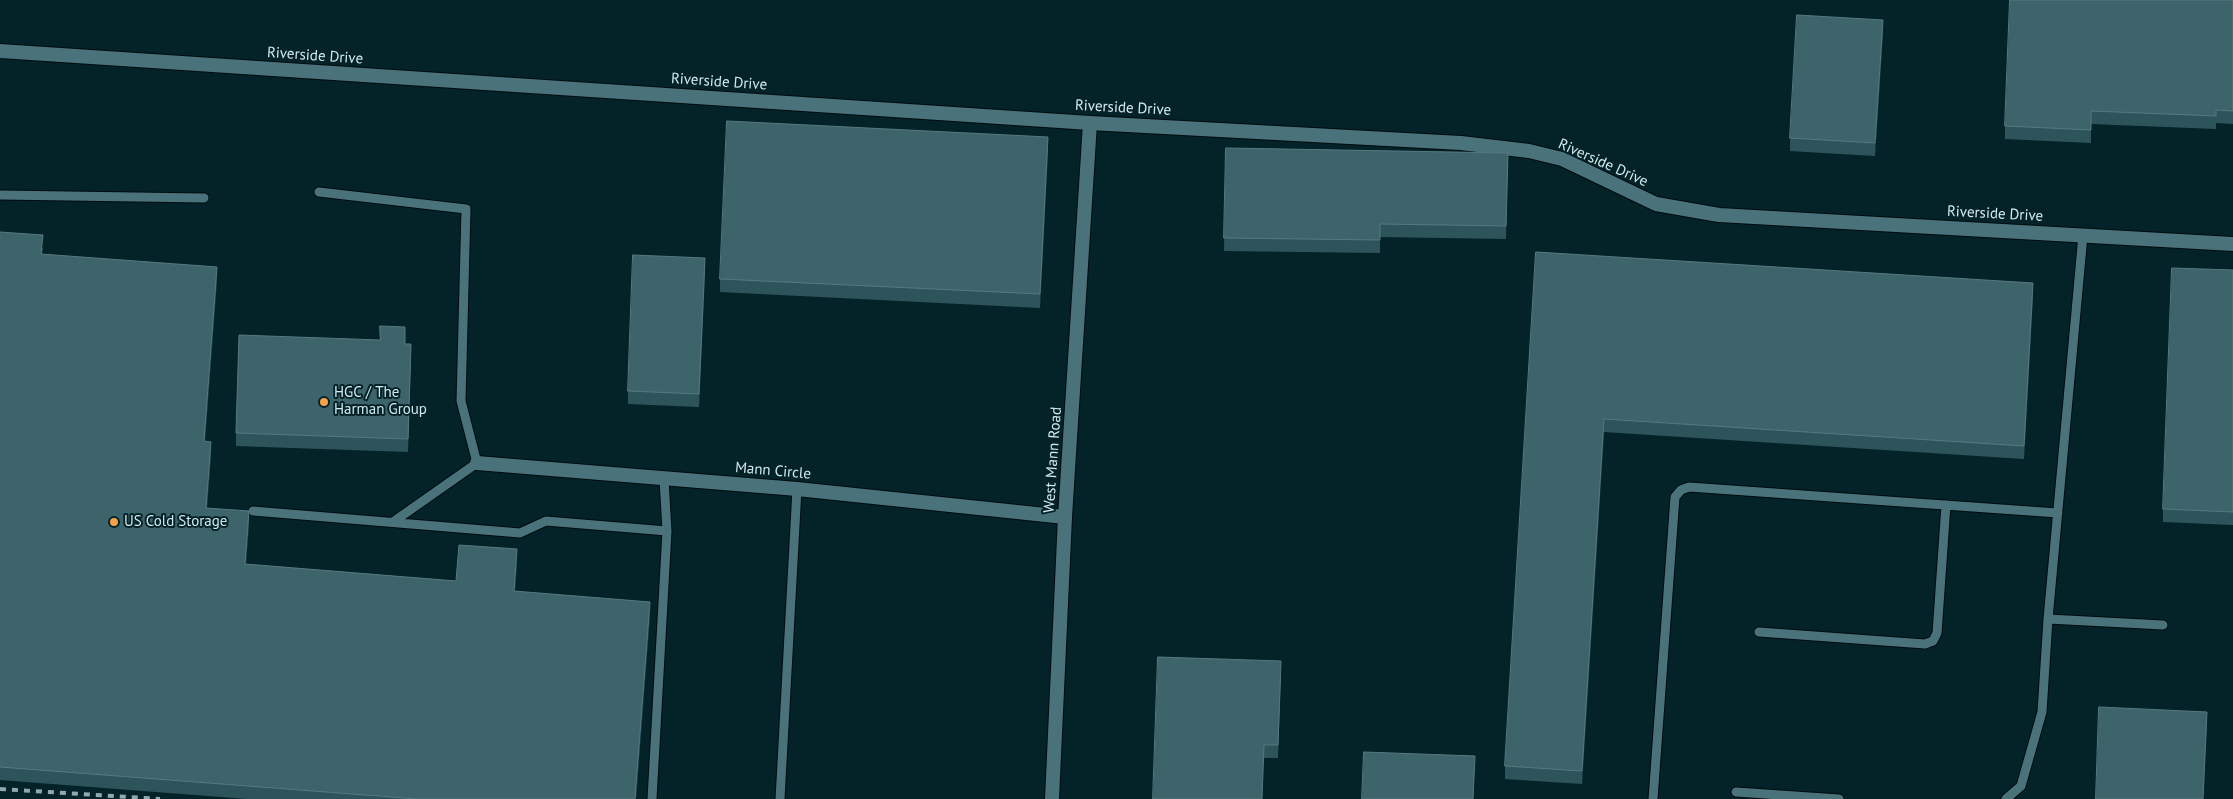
<!DOCTYPE html>
<style>
body{margin:0}
canvas{display:block;background:#042328}
</style>
<canvas width="2233" height="799"></canvas>
<script>
const c = document.querySelector('canvas').getContext('2d');
c.lineJoin = 'round';
function stroke(path, color, width, dash) { c.strokeStyle = color; c.lineWidth = width; c.lineCap = dash ? 'butt' : 'round'; c.setLineDash(dash || []); c.stroke(path); }
function fillPath(path, color) { c.fillStyle = color; c.fill(path, 'evenodd'); }
function write(font, color, halo, rows, align = 'center') {
  c.font = font + ' "PT Sans",sans-serif'; c.lineWidth = 4; c.setLineDash([]); c.textBaseline = 'middle'; c.strokeStyle = halo; c.fillStyle = color; for (const [text, x, y, turn = 0] of rows) {
    c.save(); c.translate(x, y); c.rotate((+turn || 0) * Math.PI / 180); c.textAlign = isNaN(turn) ? turn : align; if (halo) c.strokeText(text, 0, 0); c.fillText(text, 0, 0); c.restore();
  }
}
const service = new Path2D(`
 M319 192 466 209 461 401 477 463 393 522
 M0 195 204 198
 M2083 235 2048 619 2163 625
 M253 511 520 533 546 521 667 531
 M1759 632 1925 644 1933 641 1937 633 1946 505
 M1736 792 1839 799
 M652 799 667 531 664 479
 M780 799 797 489
 M1653 799 1675 497 1681 490 1689 487 2058 513
 M2006 799 2021 786 2042 712 2048 619`);
const minor = new Path2D(`
 M477 463 797 489 1065 517
 M1052 799 1065 517 1090 123`);
const tertiary = new Path2D(`
 M0 51 1090 123 1461 143 1529 151 1562 159 1656 204 1719 215 2233 244`);
const rail = new Path2D(`
 M0 789 160 799`);
const wall = new Path2D(`
 M2233 0V124L2216 123V129L2091 124V143L2005 139V126Z
 M1883 33 1875 156 1790 151V138Z
 M1226 148 1508 153 1506 239 1380 237V253L1224 251Z
 M1048 150 1040 308 720 292V279Z
 M0 232 43 248 42 254 217 280 205 441 211 455 207 508 249 524 246 564 456 581 517 562 515 591 650 615 636 799H247L0 780Z
 M1536 252 2033 296 2024 459 1604 432 1582 784 1505 779V766Z
 M2233 270V525L2163 522V509Z
 M705 272 699 407 628 404V391Z
 M405 344 411 357 408 452 236 446V433Z
 M1281 674 1278 758H1264L1153 799Z`);
const shadedWall = new Path2D(`
 M1883 20V33L1875 156V143Z
 M1048 137V150L1040 308V294Z
 M705 258V272L699 407V394Z
 M217 267V280L204 454V441Z
 M2033 283V296L2024 459V446Z
 M1604 419V432L1582 784V771Z
 M211 442V455L206 521V508Z
 M249 511V524L245 577V564Z
 M517 549V562L514 604V591Z
 M650 602V615L636 799H635Z
 M2207 712V725L2203 799Z`);
const building = new Path2D(`
 M2010 0H2233V111L2216 110V116L2091 111V130L2005 126Z
 M1797 15 1883 20 1875 143 1790 138Z
 M727 121 1048 137 1040 294 720 279Z
 M1226 148 1508 153 1506 226 1380 224V240L1224 238Z
 M0 232 43 235 41 254 217 267 204 441 211 442 206 508 249 511 245 564 456 581 459 545 517 549 514 591 650 602 635 799H417L0 767Z
 M1536 252 2033 283 2024 446 1604 419 1582 771 1505 766Z
 M633 255 705 258 699 394 628 391Z
 M2172 268 2233 270V512L2163 509Z
 M380 326 405 327V344H411L408 439 236 433 239 335 380 340Z
 M1158 657 1281 661 1278 745H1264L1262 799H1153Z
 M2099 707 2207 712 2203 799H2096Z
 M1364 752 1475 756 1473 799H1362Z`);
const markers = [
 [324,402,5,"#f7a149"],
 [114,522,5,"#f7a149"]
];
const streetNames = [
 ["Riverside Drive",315,56,4],
 ["Riverside Drive",719,82,4],
 ["Riverside Drive",1123,108,3],
 ["Riverside Drive",1603,163,24],
 ["Riverside Drive",1995,214,3],
 ["West Mann Road",1053,460,-86],
 ["Mann Circle",773,471,5]
];
const poiNames = [
 ["HGC / The",334,393],
 ["Harman Group",334,410],
 ["US Cold Storage",124,522]
];
stroke(service, '#000b0f', 11);
stroke(minor, '#000b0f', 16);
stroke(tertiary, '#000b0f', 16);
stroke(service, '#4a727a', 9);
stroke(minor, '#4a727a', 14);
stroke(tertiary, '#4a727a', 14);
stroke(rail, '#91a9ae', 4, [6, 6]);
fillPath(wall, '#2d545b');
fillPath(shadedWall, '#153a40');
fillPath(building, '#3e646b');
stroke(building, '#56797f', 1);
for (const [x, y, r, color] of markers) { const dot = new Path2D(); dot.arc(x, y, r, 0, 2 * Math.PI); c.fillStyle = color; c.fill(dot); stroke(dot, '#042328', 2); }
write('15px', '#d3e8ed', '#042328', streetNames);
write('15px', '#d3e8ed', '#042328', poiNames, 'left');
</script>
